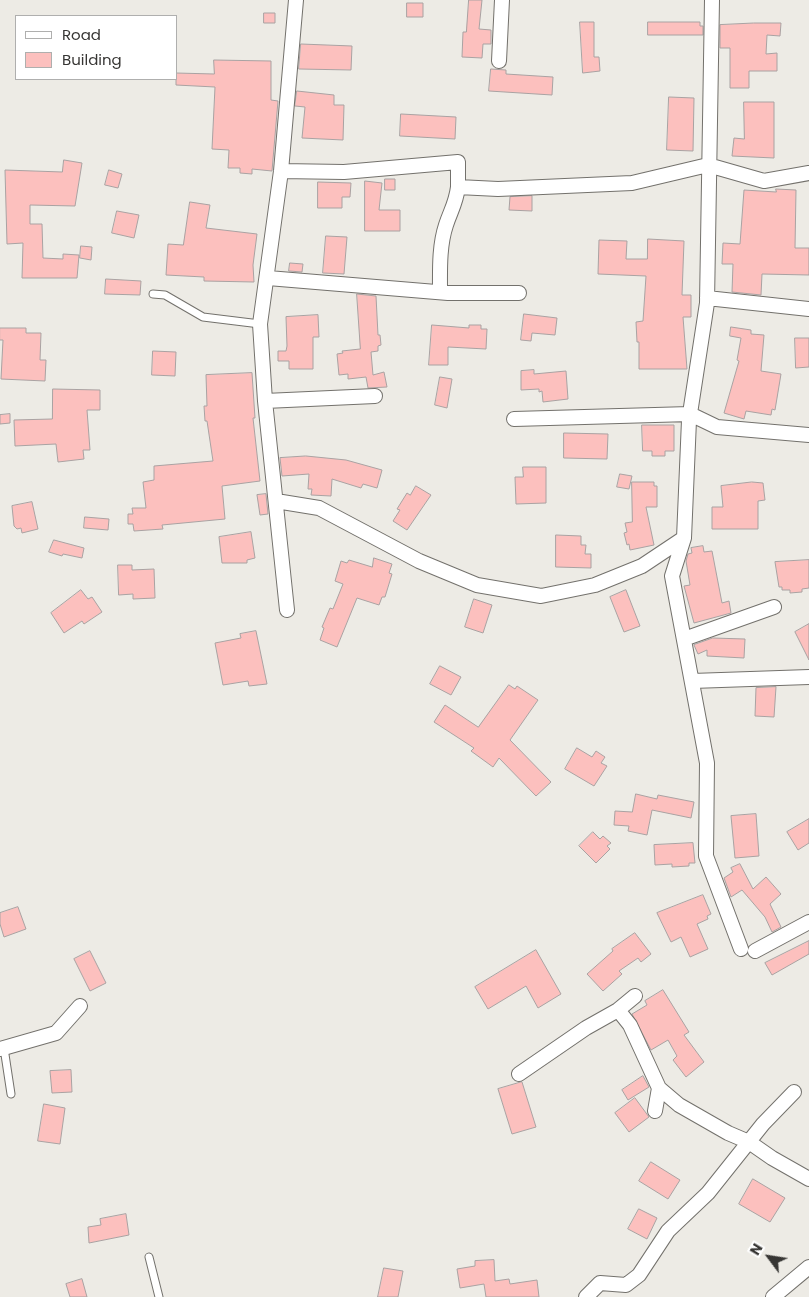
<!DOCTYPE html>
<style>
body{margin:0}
#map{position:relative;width:809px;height:1297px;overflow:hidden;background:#edebe5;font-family:Poppins,sans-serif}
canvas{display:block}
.legend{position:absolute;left:15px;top:15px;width:162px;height:65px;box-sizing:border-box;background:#fff;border:1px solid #afafae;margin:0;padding:6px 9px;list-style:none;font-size:15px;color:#373634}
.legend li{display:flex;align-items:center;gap:10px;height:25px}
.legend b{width:25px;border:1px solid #afafae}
.north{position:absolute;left:744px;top:1232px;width:50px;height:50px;-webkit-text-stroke:4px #fff;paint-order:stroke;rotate:301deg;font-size:14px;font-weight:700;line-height:20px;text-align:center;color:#373634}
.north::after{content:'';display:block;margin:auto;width:18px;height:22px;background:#373634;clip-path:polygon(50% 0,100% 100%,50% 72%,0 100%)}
</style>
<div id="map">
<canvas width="809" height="1297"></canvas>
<ul class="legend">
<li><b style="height:6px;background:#fff"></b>Road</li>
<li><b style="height:14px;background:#fcc0be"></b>Building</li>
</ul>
<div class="north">N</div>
</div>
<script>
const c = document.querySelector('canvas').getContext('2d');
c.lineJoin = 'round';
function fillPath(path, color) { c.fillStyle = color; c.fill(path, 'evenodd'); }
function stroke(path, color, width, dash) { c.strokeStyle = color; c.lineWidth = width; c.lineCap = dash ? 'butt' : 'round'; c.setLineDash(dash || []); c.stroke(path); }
const building = new Path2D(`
 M469 0H482L479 29 491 30V44H483L482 58 462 57 463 32H466Z
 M407 3H423V17H407Z
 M264 13H275V23H264Z
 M580 22H594V57H599L600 71 583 73Z
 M648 22H700V26H703V35H648Z
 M754 23H781L780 36 767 35 766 54 777 53V71H749V88H730V48H720V25Z
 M301 44 352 46 351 70 299 69Z
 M214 60 271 61V100L278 101 272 171 252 169V174L240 173V168H228L229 150 212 149 215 87 176 85V73L214 74Z
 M491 69 506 70V74L553 77 552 95 489 91Z
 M297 91 334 95V105H344L343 140 302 138 305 107 295 106Z
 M669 97 694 98 693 151 667 150Z
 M744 102H774V158L732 156 734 138 744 139Z
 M401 114 456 117 455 139 400 136Z
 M64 160 82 163 75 206 30 205V224H42L43 258 63 259V254L79 255 77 278H22L23 243 7 244 5 170 62 172Z
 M109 170 122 174 118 188 105 185Z
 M385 179H395V190H385Z
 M365 181 382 183 379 210H400V231H365Z
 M318 182 351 183 350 197H342V208H318Z
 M776 189 796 190 795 248H809V275L762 274 761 295 732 292 733 264H722L723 243 740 244 744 190 776 192Z
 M532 196V211L509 210 510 197Z
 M190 202 210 205 206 228 257 234 253 265 254 282 204 281V277L166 275 168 244 183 245Z
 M117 211 139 215 134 238 112 233Z
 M326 236 347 237 344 274 323 273Z
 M648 239 684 241 682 295H691V317H683L687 369H639V342H637L636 322 643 321 646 276 598 274 599 240 627 241 626 259H647Z
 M81 246 92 247 91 260 80 258Z
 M290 263 303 264 302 272 289 271Z
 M106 279 141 281 140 295 105 294Z
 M357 294 376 296 378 335H380L381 345 378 346V351L371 352 373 375 384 372 387 387 368 388 366 377 348 379V374L339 375 337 354 343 353 342 351 360 349Z
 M524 314 557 318 555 335 532 333 531 341 521 340Z
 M318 315 319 337H313V369H289V361H278V351H286L287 346 286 317Z
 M432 325 469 328V325H481V329H487L486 349 448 347V365H429Z
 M731 327 751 330V334L764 335 761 371 781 374 775 410 772 409 771 415 746 411 744 419 724 413 739 361 737 360 741 338 730 336Z
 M0 328H26V333H41L40 360H46L45 381 1 379 3 340H0Z
 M795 338H809V367L796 368Z
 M153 351 176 352 175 376 152 375Z
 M534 370V374L566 371 568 399 543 402 542 391 539 392V389L521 390V371Z
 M252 373 255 418H253L260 481 222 486 225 519 162 525 163 529 134 531 133 524H128V514H133L132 508H146L143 482 154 480V466L213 461 207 421H205L204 406H207L206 375Z
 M440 377 452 379 447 408 435 405Z
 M53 389 100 390V410H87L90 450H83L84 459 58 462 56 444 15 446 14 420 52 419Z
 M10 414V423L0 424V415Z
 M642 425H674V451H665V456H652V451H643Z
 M564 433 608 434 607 459 564 458Z
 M306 456 346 460 382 470 377 488 363 484 361 488 332 479 331 496 311 495 312 489H308L309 474 282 476 280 458Z
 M523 467H546V503L516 504 515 477H523Z
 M620 474 632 476 629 489 617 487Z
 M632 482H654V486H657V507H646L654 545 630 550 629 544 627 545 624 533 627 532 625 523 632 522Z
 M752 482 763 483 765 500 758 501V529H712V507H723L721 486Z
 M416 486 431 495 407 530 393 521 400 510 397 509 407 493 410 495Z
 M266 494 268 514 260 515 257 495Z
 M32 502 38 529 22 533 21 528 17 529 14 526 12 506Z
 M85 517 109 519 108 530 84 528Z
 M251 532 255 558 247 560V563H222L219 537Z
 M556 535 581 536V545H586L585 554H591V568L556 567Z
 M54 540 84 548 82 558 63 554 62 556 49 552Z
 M703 546 704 552 712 551 722 603 729 601 731 613 694 623 684 586 690 585 686 561 688 554 692 553 691 548Z
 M374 558 392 564 389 573 392 574 385 597H382L379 605 357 598 337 647 320 640 324 628 322 627 330 608 333 609 343 584 335 581 341 561 347 563 349 560 372 567Z
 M809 560V588L802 589V592L790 593V590H782V587H779L775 562Z
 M118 565H132V570L154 569 155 598 133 599V594L119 595Z
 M81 590 88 599 92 597 102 612 84 624 82 621 64 633 51 613Z
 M626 590 640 626 624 632 610 597Z
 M474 599 492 605 483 633 465 627Z
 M809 624V660L795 632Z
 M256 631 267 684 249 686 248 681 223 685 215 643 241 638 240 634Z
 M713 638 745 639 744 658 707 656V650L698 654 694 645Z
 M440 666 461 677 451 695 430 684Z
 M509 685 515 689 517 686 538 700 510 740 551 782 536 796 499 758 493 767 471 751 474 748 434 722 445 705 478 727Z
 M776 687 774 717 755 716 756 688Z
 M577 748 592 757 596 751 605 757 601 763 607 766 594 786 565 769Z
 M636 794 657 799 658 795 694 802 691 818 652 810 647 835 628 831 629 826 614 825 615 811 632 812Z
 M756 814 759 856 735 858 731 816Z
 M809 819V843L798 850 787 832Z
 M593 832 600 839 603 836 611 843 607 846 610 849 596 863 579 846Z
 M693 843 695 863H689V866L672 867V864L655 865 654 845Z
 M740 864 753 889 766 877 781 894 770 904 781 927 772 932 765 917 742 890 731 897 724 878 733 872 731 868Z
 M703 895 711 914 707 916 708 919 697 924 708 949 690 957 681 937 671 942 657 913Z
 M18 907 26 929 4 937 0 924V913Z
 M635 933 651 954 641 962 638 958 619 971 622 974 603 991 587 974 613 951 612 949Z
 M809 941V954L772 975 765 963Z
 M536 950 561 994 538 1008 526 986 488 1009 475 987Z
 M90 951 106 983 90 991 74 959Z
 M663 990 689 1032 684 1035 704 1062 686 1077 673 1060 677 1056 668 1040 651 1050 632 1014 647 1005 645 1001Z
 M71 1070 72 1092 52 1093 50 1071Z
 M643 1076 649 1087 628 1100 622 1090Z
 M522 1082 536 1127 512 1134 498 1089Z
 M635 1098 649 1117 629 1132 615 1113Z
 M44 1104 65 1108 60 1144 38 1141Z
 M651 1162 680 1180 668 1199 639 1181Z
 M753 1179 785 1198 770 1222 739 1204Z
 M639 1209 657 1218 647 1239 628 1229Z
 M126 1214 129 1235 89 1243 88 1227 101 1225 100 1219Z
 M494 1260 495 1281 509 1279 510 1284 537 1280 539 1297H486L484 1284 460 1288 457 1269 475 1266V1261Z
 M384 1268 403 1271 398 1297H378Z
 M82 1279 87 1297H70L66 1284Z`);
const lane = new Path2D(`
 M153 294 165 295 203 317 260 324
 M4 1048 11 1094
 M149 1257 159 1297`);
const street = new Path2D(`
 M712 0 707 303 689 420 684 538 672 576 707 763 706 856 741 949
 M499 61 502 0
 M281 171 344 172 458 162V187L498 189 632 183 708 165 764 181 809 173
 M268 278 448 293H519
 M440 292C440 270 439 246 446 225 451 210 456 203 458 187
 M707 298 809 309
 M265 401 375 396
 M514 419 690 414 717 427 809 435
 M276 501 319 508 419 561 477 585 541 596 595 585 642 566 684 538
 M287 610 265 401 260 324 281 171 296 0
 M684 639 774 607
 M692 681 809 677
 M755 951 809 922
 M618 1010 630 1025 659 1088 655 1111
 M0 1049 56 1033 80 1006
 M519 1074 586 1028 618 1010 635 996
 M659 1088 679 1105 728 1133 749 1142 772 1158 809 1179
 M586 1297 600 1283 626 1285 639 1275 668 1231 708 1193 763 1124 794 1092
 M773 1297 809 1267`);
fillPath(building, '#fcc0be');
stroke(building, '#a9a2a2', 1);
stroke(lane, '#73716c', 9);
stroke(street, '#73716c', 16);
stroke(lane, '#fff', 7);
stroke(street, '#fff', 14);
</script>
